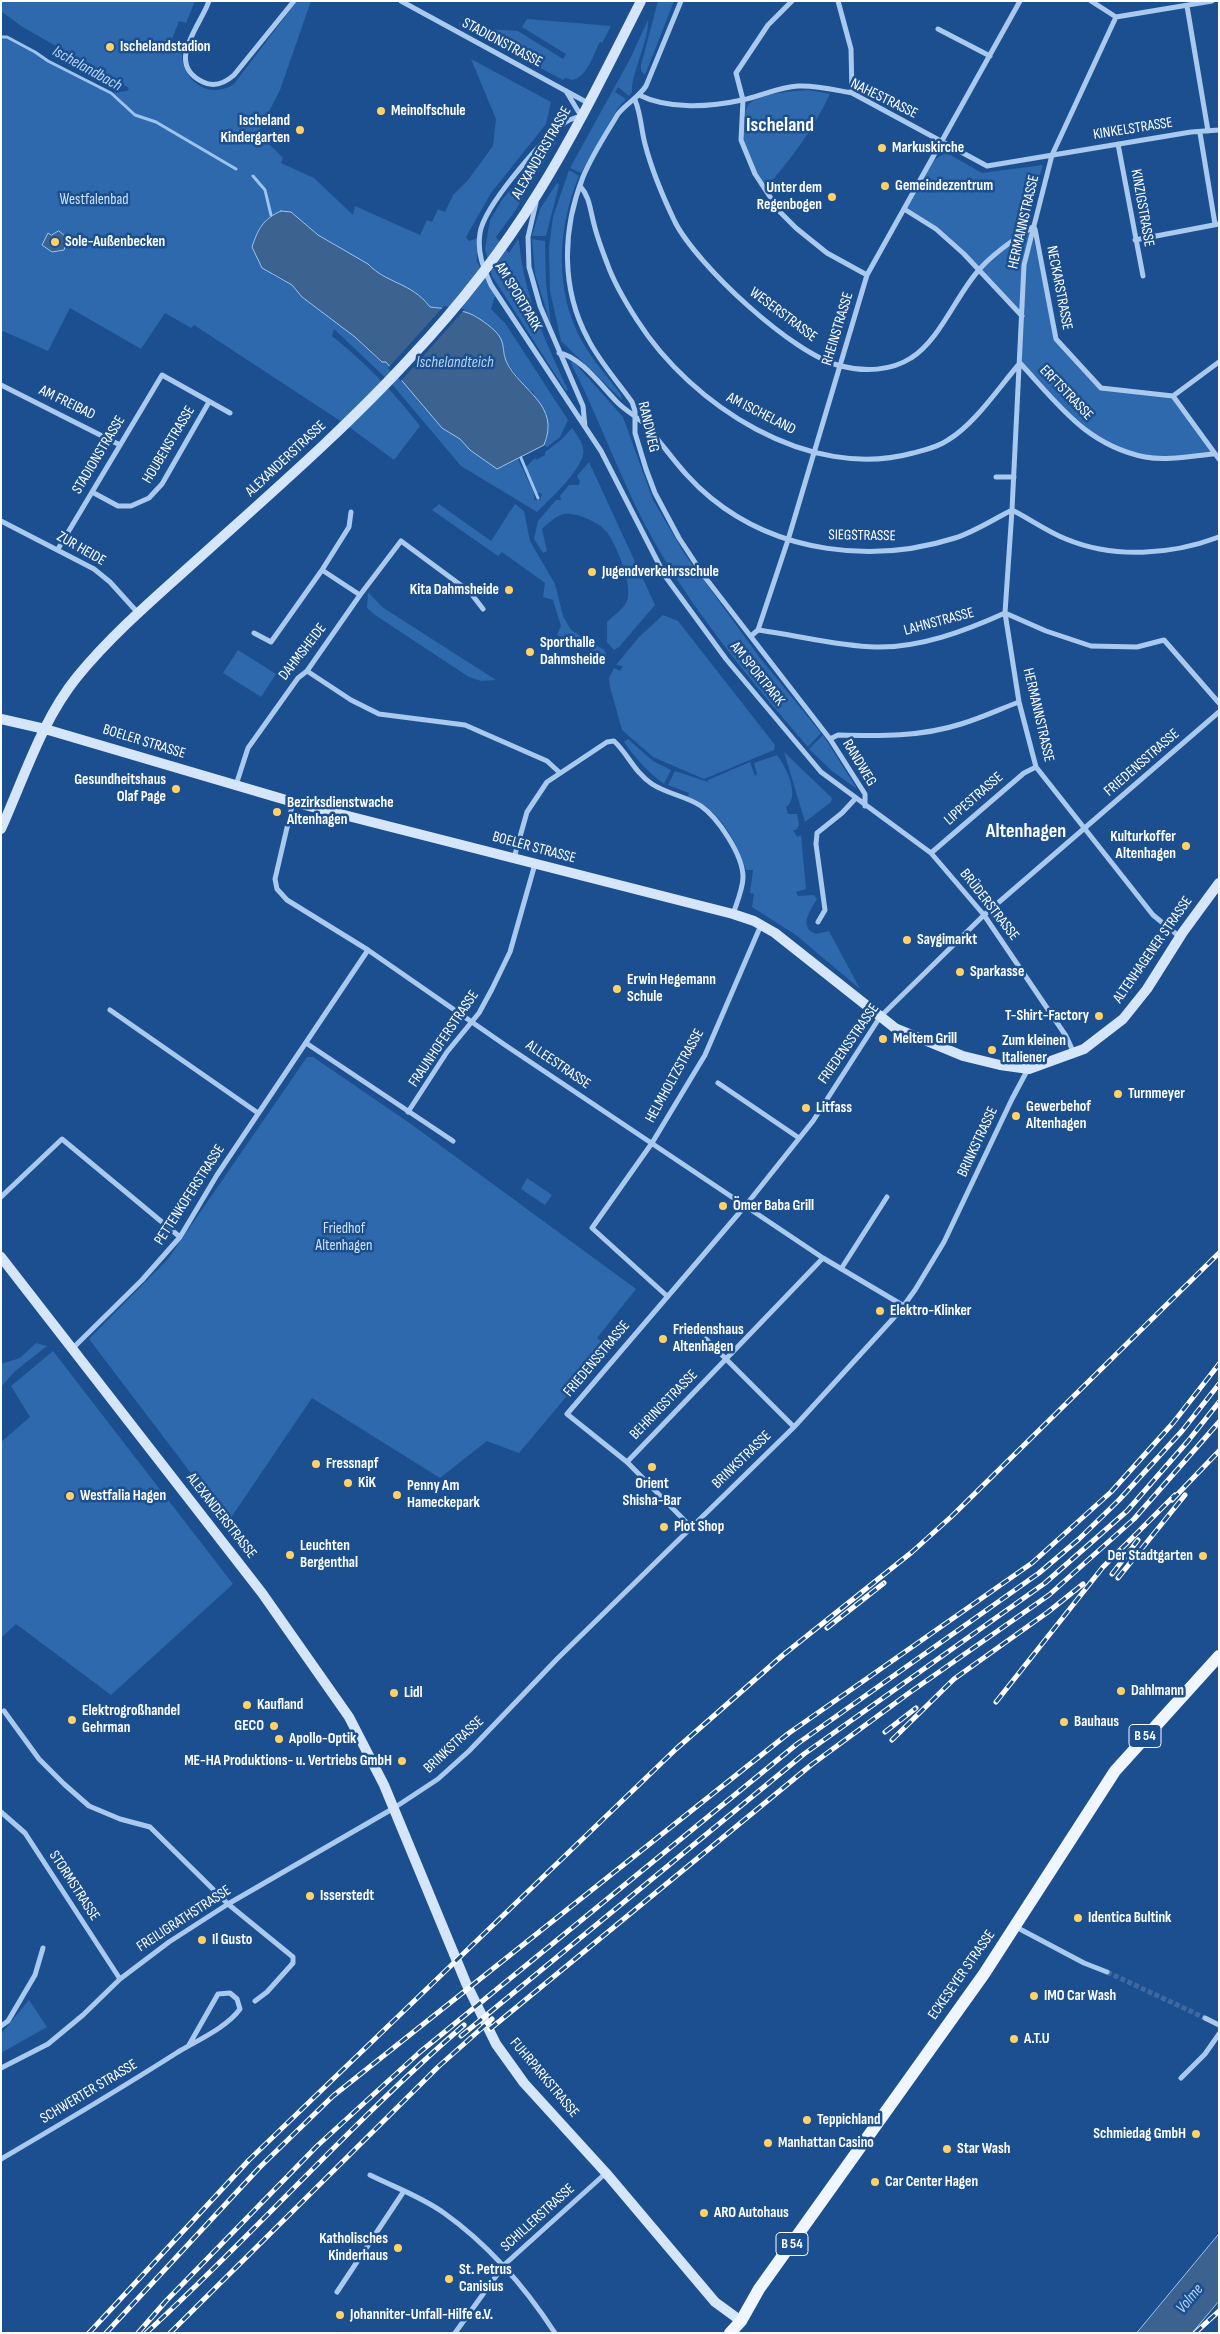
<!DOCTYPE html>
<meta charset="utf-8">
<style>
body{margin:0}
#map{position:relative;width:1220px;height:2334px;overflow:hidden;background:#1b4f8f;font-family:"Sofia Sans Condensed",sans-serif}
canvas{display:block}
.frame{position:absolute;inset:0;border:2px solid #fff;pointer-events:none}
</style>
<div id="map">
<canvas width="1220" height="2334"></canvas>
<div class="frame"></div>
</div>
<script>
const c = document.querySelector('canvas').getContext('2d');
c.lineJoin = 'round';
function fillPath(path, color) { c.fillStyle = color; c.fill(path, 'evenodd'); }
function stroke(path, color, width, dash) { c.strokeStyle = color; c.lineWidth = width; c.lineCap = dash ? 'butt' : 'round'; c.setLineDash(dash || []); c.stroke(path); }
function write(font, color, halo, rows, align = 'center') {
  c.font = font + ' "Sofia Sans Condensed",sans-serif'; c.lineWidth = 5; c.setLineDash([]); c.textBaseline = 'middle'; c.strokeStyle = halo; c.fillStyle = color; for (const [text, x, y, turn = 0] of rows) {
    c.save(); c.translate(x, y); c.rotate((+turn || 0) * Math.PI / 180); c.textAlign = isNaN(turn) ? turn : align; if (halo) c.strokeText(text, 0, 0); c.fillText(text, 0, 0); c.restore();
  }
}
const green = new Path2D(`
 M1 1H195L186 23 179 21 168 50 182 51C180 79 208 101 234 84L297 1H311L280 90 258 133 283 158 281 163 314 178 353 215 355 206 420 235 427 220 432 222 438 209 445 212 453 195 468 180 493 146 496 119 471 59 551 102 546 124 491 193 466 237 469 241 477 238V262L495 296 491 309 505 323 568 420 560 437 547 447 544 445 547 439 539 404 533 392 525 387 506 361 501 338 476 316 464 312 430 307C411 282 387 284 368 264L318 235 291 212 272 275 292 285 302 297 355 337 381 362H386L442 428 460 439 470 450 497 469 518 459 534 493V500H540L542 494 536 492 526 467 535 458 536 460 545 455V452L561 440 572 428C576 434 582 441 583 448 588 465 549 500 537 512L461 466 391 383 334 329 332 336C366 363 394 392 420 426L394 460 345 424 194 325 191 328 165 313 141 349 70 308 48 351 3 331 1 333V35L111 93 127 91 129 88 21 26 1 11Z
 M658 1H674L645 75 641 71V65Z
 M527 19 611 26 602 43 600 42C594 52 589 75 573 80L565 78 563 80 459 25 460 22 473 28 518 31 563 59 566 54 522 27Z
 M648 20C649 41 631 73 632 92L629 96 618 87 615 92 626 99 618 108 581 173 570 168 630 59Z
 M809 90 830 94C813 130 791 159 765 189 747 163 734 136 748 105 759 93 793 91 809 90Z
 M554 138 556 142 515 211 496 237 509 253 518 239 519 241C524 296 545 340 568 390L566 391 492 276 485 249 490 220 502 200Z
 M947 153 982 173 1043 165 1028 215 1056 339 1098 386 1173 396 1213 454 1146 457 1125 451 1080 427 1020 363 1021 315 936 229 904 209C914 190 925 160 947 153Z
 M569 170 579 176C557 228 554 293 583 343 593 361 609 378 621 395L622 400 561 341 558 327 550 291 549 248 553 217Z
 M557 183 559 185 546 236H532L540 209Z
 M532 239 545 241 546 283 551 325 535 274Z
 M573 361 623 417 653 500 684 553 760 658 821 733 808 747C753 683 698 618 656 545 623 487 601 422 571 363Z
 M589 462 655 605 619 647 614 650 607 642V622C613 616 622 610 626 603 635 589 616 543 606 531 598 522 576 512 564 514 555 516 548 524 542 529L547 551 543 553 534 539 538 521 556 500H561L560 496 569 485H579L580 481 577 476Z
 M439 504 491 541 515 504 524 511 530 541 555 584 563 616 571 630 604 650 607 656 603 659 596 652 557 635 561 626 553 600 543 597 545 583 502 552 498 556 432 510Z
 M368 592 382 607 496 680 481 681 469 677 375 615 367 608Z
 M663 615 678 621 775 745 774 750 704 779 653 757 622 730 610 687 609 678 614 668 620 671 623 666 616 665 639 637Z
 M238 650 276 674 261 697 223 673Z
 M823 735 857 789 832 771 809 749Z
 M628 739 653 761 671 770 664 784C648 772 636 759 624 742Z
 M784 752 832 798 831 802 805 822Z
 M777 755C786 767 801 796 786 807L788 814H797L799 825 796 830H793L797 837 801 835 806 889 796 892 798 896 814 895 817 899C810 911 798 927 816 934L829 931 860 989 796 935 752 907 754 894 750 893 753 870H746C737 841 718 807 688 797L689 793 668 785 675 771 708 782V780L750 762 755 776 757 774 754 763Z
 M307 1057H313L411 1124 636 1289 597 1338 608 1347 519 1453 487 1441 440 1478 312 1398 228 1522 89 1339 168 1259Z
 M527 1178 552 1195 545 1205 521 1189Z
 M36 1343 47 1346 14 1372 1 1387V1364L20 1358Z
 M53 1351 233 1584 111 1695 16 1624 1 1638V1442L30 1417 11 1386Z
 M29 2000 47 2027 1 2053V2034Z`);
const water = new Path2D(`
 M281 211 291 212 318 235 368 264C387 284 411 282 430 307 445 309 466 309 478 318 486 323 497 331 501 339 504 345 503 354 506 361 520 391 561 404 544 445L497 469 470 450 460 439 442 428 386 362H382L355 337 302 297 292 285 262 268 252 247C258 229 263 219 281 211Z
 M59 231 65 236 66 244 64 250 52 252 42 245 48 233 51 235Z
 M1219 2234V2301L1192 2333H1137Z`);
const pier = new Path2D(`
 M444 306 465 309 401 381 388 368Z`);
const stream = new Path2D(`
 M1 37H7L35 52 48 61 111 93 135 115 156 122 236 169
 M253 176 265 190 271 215
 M521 458 538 498`);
const streetTunnel = new Path2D(`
 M1107 1972 1205 2018`);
const street = new Path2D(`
 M209 1C201 25 164 64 203 82 215 88 225 83 234 75L294 1
 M401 1 588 103
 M681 1 646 86C638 98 627 103 618 114 606 134 592 155 583 177 562 230 561 289 588 339 599 361 618 382 632 402L635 411V433L646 469 655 493 679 538 704 576 830 739 865 794V806
 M792 1 768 25 736 73 743 100 741 140 755 174 780 212 796 228 827 253 867 275
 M838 1 851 49 852 93
 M1091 1 1116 17
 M1187 6 1208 131
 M1116 17 1052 155 1024 265 1012 510 1005 613 1019 702 1036 767 1153 915 1180 937
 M1116 17 1212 1
 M938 29 990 56
 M566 91 581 116C574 118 569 119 563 124 541 141 484 206 480 233 477 253 483 267 491 285L601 451 665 576 726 659 821 772 931 853 984 915 1066 1036 1074 1053
 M639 95C669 110 711 107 742 100 761 96 779 87 798 86 816 85 835 90 852 93L987 166 1191 132 1219 130
 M635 100C641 114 641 129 645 144 652 171 663 197 675 222 697 265 793 355 841 366 864 372 891 371 911 358 939 341 956 296 978 271 992 254 1015 239 1034 226
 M1200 133 1215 224
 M1118 144 1143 276
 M580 186C590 197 590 210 594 224 597 237 602 250 607 263 614 283 626 303 637 320 691 405 809 482 913 453 925 450 938 447 948 440 975 424 999 387 1020 363 1058 404 1086 445 1145 457 1167 461 1191 456 1213 454
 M536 203 528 237 529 267 540 306 583 406 585 427
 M904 209 936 229 964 254 1022 316
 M1035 229 1056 339 1101 388 1173 396 1219 362
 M1135 240 1219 224
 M559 353C580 356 603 388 618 403 628 413 642 419 650 430 671 455 685 477 711 498 778 553 873 564 955 538 974 532 994 519 1012 510 1030 519 1048 532 1066 539 1114 559 1171 555 1219 537
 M1 385 120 445
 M1173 396 1219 459
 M996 477H1014
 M92 492 118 506H131L149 498 162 484 209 402
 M351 512 349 527 322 570 360 595
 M1 521 94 569 110 582 138 613
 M58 549 162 375 230 413
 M758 630 788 540 867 275 1020 1
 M254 633 271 642 322 570
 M751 636 758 630C797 635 836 646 876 647 920 648 965 631 1005 613L1046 631 1091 646 1137 647 1164 640 1219 703
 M307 671 351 700 379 714 465 725 547 761 559 772
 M830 739 838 735C879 736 921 737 961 724 981 718 1000 709 1019 702
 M236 785 248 748 298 678 307 671 360 595 401 541 470 592 483 609
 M293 802 275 879 277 889 287 900 368 950 505 1045 823 1258 904 1306
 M931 853 1024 773 1036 767
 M514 858 527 812 547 782 607 742 614 741C628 754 635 773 652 784 667 794 686 796 701 806 718 818 743 855 743 877 743 889 737 902 733 914
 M818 922 825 910 816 844 817 833 842 813 855 799
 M110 1010 258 1113
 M306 1043 453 1141
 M718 1083 799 1138
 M408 1112 447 1052 479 1013 492 989 510 952 535 864
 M1 1197 62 1139 180 1237
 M841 1269 887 1197
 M667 1296 592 1228 652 1143 705 1055 761 925
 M706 1339 794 1427
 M72 1349 142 1280 180 1237 217 1175 368 950
 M627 1462 823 1258
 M691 1527 627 1462 567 1414 746 1205 813 1121 880 1017 984 915 1219 712
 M4 1711 39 1759 64 1784 89 1806 120 1819 150 1827 228 1904 293 1957V1963L267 1992 255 2001
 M1 1812 25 1833 120 1979
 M1016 1927 1084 1963 1107 1972
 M1205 2018 1219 2025
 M1 2026 8 2021 35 1975 43 1948
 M1 2068 48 2044 83 2015 120 1979 169 1942 228 1904 394 1808 438 1779 469 1751 558 1658 794 1427 899 1312 915 1290 944 1242 1012 1099 1028 1069
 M1181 2078 1205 2054 1219 2034
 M1 2159C61 2124 120 2089 178 2052 198 2040 226 2028 240 2009L237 1999 230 1993 218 1994 189 2045
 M370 2175C394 2187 422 2197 444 2213 489 2245 525 2287 555 2333
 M337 2292 404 2191
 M455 2333 504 2265 606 2173`);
const secondary = new Path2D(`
 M1 719 45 729 293 802 733 914 754 921 775 933 895 1028 963 1056 1000 1065 1029 1069 1084 1049 1123 1019 1147 989 1183 932 1219 883
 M1 829C24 778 42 720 77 677 113 633 157 596 199 558 271 493 345 429 411 357 458 307 502 251 538 193 576 132 608 66 641 1
 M1 1257 262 1593 349 1717 384 1785 466 1983 496 2044 524 2083 606 2173 715 2302 741 2321`);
const primary = new Path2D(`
 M730 2333 741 2321 759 2289 984 1974 1115 1771 1219 1656`);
const rail = new Path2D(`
 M1172 1500 1219 1451
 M1112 1574 1138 1540
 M1118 1578 1185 1495
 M827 1628 884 1583
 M996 1702 1103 1567 1175 1495
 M885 1732 916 1708
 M892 1740 954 1679 1048 1612 1083 1584
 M490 2029 811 1765 909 1693 1049 1595 1134 1519 1219 1422
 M461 2036 804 1754 1045 1583 1127 1511 1188 1441 1219 1402
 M89 2333 249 2160 676 1749 783 1655 912 1552 952 1516 1219 1253
 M106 2333 260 2167 333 2096 789 1733 1032 1563 1111 1492 1173 1423 1219 1364
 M138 2333 166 2301 317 2146 420 2052 797 1744 1039 1573 1079 1539 1119 1500 1182 1431 1219 1384
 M146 2333C255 2233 353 2121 464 2025
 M170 2333 438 2067 492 2019
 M1195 2333 1219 2311`);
const markers = [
 [110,47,5,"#ffd166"],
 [381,111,5,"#ffd166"],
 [300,130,5,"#ffd166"],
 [882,148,5,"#ffd166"],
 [885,186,5,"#ffd166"],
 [832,197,5,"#ffd166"],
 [55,242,5,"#ffd166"],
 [592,572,5,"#ffd166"],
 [509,590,5,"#ffd166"],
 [530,652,5,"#ffd166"],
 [176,789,5,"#ffd166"],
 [277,812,5,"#ffd166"],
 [1186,846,5,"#ffd166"],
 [907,940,5,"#ffd166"],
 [960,972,5,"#ffd166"],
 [617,989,5,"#ffd166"],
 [1099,1016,5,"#ffd166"],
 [883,1039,5,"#ffd166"],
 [992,1050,5,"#ffd166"],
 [1118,1094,5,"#ffd166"],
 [806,1108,5,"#ffd166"],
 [1016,1116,5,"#ffd166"],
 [723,1206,5,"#ffd166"],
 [880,1311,5,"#ffd166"],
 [663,1339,5,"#ffd166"],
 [316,1464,5,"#ffd166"],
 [652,1467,5,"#ffd166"],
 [348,1483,5,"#ffd166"],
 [397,1495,5,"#ffd166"],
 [70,1496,5,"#ffd166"],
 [664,1527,5,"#ffd166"],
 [290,1555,5,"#ffd166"],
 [1203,1556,5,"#ffd166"],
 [1121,1691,5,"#ffd166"],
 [394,1693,5,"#ffd166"],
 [247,1705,5,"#ffd166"],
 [72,1720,5,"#ffd166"],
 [1064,1722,5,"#ffd166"],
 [274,1726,5,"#ffd166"],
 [279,1739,5,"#ffd166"],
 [402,1761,5,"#ffd166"],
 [310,1896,5,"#ffd166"],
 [1078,1918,5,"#ffd166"],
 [202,1940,5,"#ffd166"],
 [1034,1996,5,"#ffd166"],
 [1014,2039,5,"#ffd166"],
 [807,2120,5,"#ffd166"],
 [1196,2134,5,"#ffd166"],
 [768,2143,5,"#ffd166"],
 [947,2149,5,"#ffd166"],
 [875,2182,5,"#ffd166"],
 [704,2213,5,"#ffd166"],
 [398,2248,5,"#ffd166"],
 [449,2279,5,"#ffd166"],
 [340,2315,5,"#ffd166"]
];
const shields = [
 [1145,1736,32],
 [792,2244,32]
];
const shieldNames = [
 ["B 54",1145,1736],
 ["B 54",792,2244]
];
const streetNames = [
 ["STADIONSTRASSE",502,43,28],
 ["NAHESTRASSE",884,99,26],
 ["KINKELSTRASSE",1133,129,-9],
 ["ALEXANDERSTRASSE",542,153,-60],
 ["KINZIGSTRASSE",1142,208,80],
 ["HERMANNSTRASSE",1024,222,-77],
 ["NECKARSTRASSE",1059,288,79],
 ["AM SPORTPARK",518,297,59],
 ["WESERSTRASSE",783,315,37],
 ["RHEINSTRASSE",838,329,-73],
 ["ERFTSTRASSE",1066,393,46],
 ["AM FREIBAD",67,403,26],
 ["AM ISCHELAND",761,414,27],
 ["RANDWEG",648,427,77],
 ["HOUBENSTRASSE",169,445,-59],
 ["STADIONSTRASSE",99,455,-59],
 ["ALEXANDERSTRASSE",286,459,-43],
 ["SIEGSTRASSE",862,536,1],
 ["ZUR HEIDE",81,549,30],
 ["LAHNSTRASSE",939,622,-15],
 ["DAHMSHEIDE",303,652,-52],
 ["AM SPORTPARK",757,674,51],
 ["HERMANNSTRASSE",1038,715,77],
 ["BOELER STRASSE",144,742,17],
 ["RANDWEG",859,763,59],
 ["FRIEDENSSTRASSE",1142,763,-41],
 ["LIPPESTRASSE",974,799,-41],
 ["BOELER STRASSE",534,848,15],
 ["BRÜDERSTRASSE",989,905,52],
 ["ALTENHAGENER STRASSE",1153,950,-55],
 ["FRAUNHOFERSTRASSE",444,1039,-56],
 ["FRIEDENSSTRASSE",849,1044,-55],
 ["ALLEESTRASSE",558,1065,34],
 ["HELMHOLTZSTRASSE",675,1076,-61],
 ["BRINKSTRASSE",978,1142,-65],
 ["PETTENKOFERSTRASSE",190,1195,-57],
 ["FRIEDENSSTRASSE",597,1359,-50],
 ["BEHRINGSTRASSE",664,1405,-46],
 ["BRINKSTRASSE",742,1460,-44],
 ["ALEXANDERSTRASSE",221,1516,52],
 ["BRINKSTRASSE",454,1745,-43],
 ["STORMSTRASSE",74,1886,57],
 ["FREILIGRATHSTRASSE",184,1919,-33],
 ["ECKESEYER STRASSE",962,1975,-55],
 ["FUHRPARKSTRASSE",544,2078,50],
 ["SCHWERTER STRASSE",89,2092,-31],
 ["SCHILLERSTRASSE",538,2218,-42]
];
const poiNames = [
 ["Ischelandstadion",120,47],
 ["Meinolfschule",391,111],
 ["Ischeland",290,121,"right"],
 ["Kindergarten",290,138,"right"],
 ["Markuskirche",892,148],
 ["Gemeindezentrum",895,186],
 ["Unter dem",822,188,"right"],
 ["Regenbogen",822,205,"right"],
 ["Sole-Außenbecken",65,242],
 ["Jugendverkehrsschule",602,572],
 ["Kita Dahmsheide",499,590,"right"],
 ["Sporthalle",540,643],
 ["Dahmsheide",540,660],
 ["Gesundheitshaus",166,780,"right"],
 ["Olaf Page",166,797,"right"],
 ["Bezirksdienstwache",287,803],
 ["Altenhagen",287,820],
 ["Kulturkoffer",1176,837,"right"],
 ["Altenhagen",1176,854,"right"],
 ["Saygimarkt",917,940],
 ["Sparkasse",970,972],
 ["Erwin Hegemann",627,980],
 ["Schule",627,997],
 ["T-Shirt-Factory",1089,1016,"right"],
 ["Meltem Grill",893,1039],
 ["Zum kleinen",1002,1041],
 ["Italiener",1002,1058],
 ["Turnmeyer",1128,1094],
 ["Gewerbehof",1026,1107],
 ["Altenhagen",1026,1124],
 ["Litfass",816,1108],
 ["Ömer Baba Grill",733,1206],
 ["Elektro-Klinker",890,1311],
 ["Friedenshaus",673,1330],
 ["Altenhagen",673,1347],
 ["Fressnapf",326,1464],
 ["KiK",358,1483],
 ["Orient",652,1484,"center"],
 ["Shisha-Bar",652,1501,"center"],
 ["Penny Am",407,1486],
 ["Hameckepark",407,1503],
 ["Westfalia Hagen",80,1496],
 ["Plot Shop",674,1527],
 ["Leuchten",300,1546],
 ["Bergenthal",300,1563],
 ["Der Stadtgarten",1193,1556,"right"],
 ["Dahlmann",1131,1691],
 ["Lidl",404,1693],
 ["Kaufland",257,1705],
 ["Elektrogroßhandel",82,1711],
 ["Gehrman",82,1728],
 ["Bauhaus",1074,1722],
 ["GECO",264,1726,"right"],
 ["Apollo-Optik",289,1739],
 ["ME-HA Produktions- u. Vertriebs GmbH",392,1761,"right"],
 ["Isserstedt",320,1896],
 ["Identica Bultink",1088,1918],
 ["Il Gusto",212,1940],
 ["IMO Car Wash",1044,1996],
 ["A.T.U",1024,2039],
 ["Teppichland",817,2120],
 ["Schmiedag GmbH",1186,2134,"right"],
 ["Manhattan Casino",778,2143],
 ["Star Wash",957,2149],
 ["Car Center Hagen",885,2182],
 ["ARO Autohaus",714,2213],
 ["Katholisches",388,2239,"right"],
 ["Kinderhaus",388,2256,"right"],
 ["St. Petrus",459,2270],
 ["Canisius",459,2287],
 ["Johanniter-Unfall-Hilfe e.V.",350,2315]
];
const parkNames = [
 ["Westfalenbad",94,200],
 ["Friedhof",344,1229],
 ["Altenhagen",344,1246]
];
const waterNames = [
 ["Ischelandbach",87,69,29],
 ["Ischelandteich",455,363],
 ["Volme",1190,2299,-50]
];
const districtNames = [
 ["Ischeland",780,126],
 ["Altenhagen",1026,832]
];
fillPath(green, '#2e69ad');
fillPath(water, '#3c6290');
stroke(water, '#9cc4f0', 1);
fillPath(pier, '#1b4f8f');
stroke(stream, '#9cc4f0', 3);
stroke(streetTunnel, '#3d69a0', 5, [5, 2.5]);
stroke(street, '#a9c9ee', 5);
stroke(secondary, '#d6e6fa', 10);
stroke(primary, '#f0f6ff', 12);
stroke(rail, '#fff', 5);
stroke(rail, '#1b4f8f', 3, [9]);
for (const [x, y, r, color] of markers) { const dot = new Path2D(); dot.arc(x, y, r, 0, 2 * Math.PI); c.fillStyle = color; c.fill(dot); stroke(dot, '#1b4f8f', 2); }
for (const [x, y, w] of shields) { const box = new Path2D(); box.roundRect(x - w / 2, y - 11.5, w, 23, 4); c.fillStyle = '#1b4f8f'; c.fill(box); stroke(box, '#fff', 1); }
write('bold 14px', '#fff', null, shieldNames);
write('15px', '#fff', '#1b4f8f', streetNames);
write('bold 15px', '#fff', '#1b4f8f', poiNames, 'left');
write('15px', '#cfe3fa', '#1b4f8f', parkNames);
write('italic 16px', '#b5d3f5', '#1b4f8f', waterNames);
write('bold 20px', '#fff', '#1b4f8f', districtNames);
</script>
